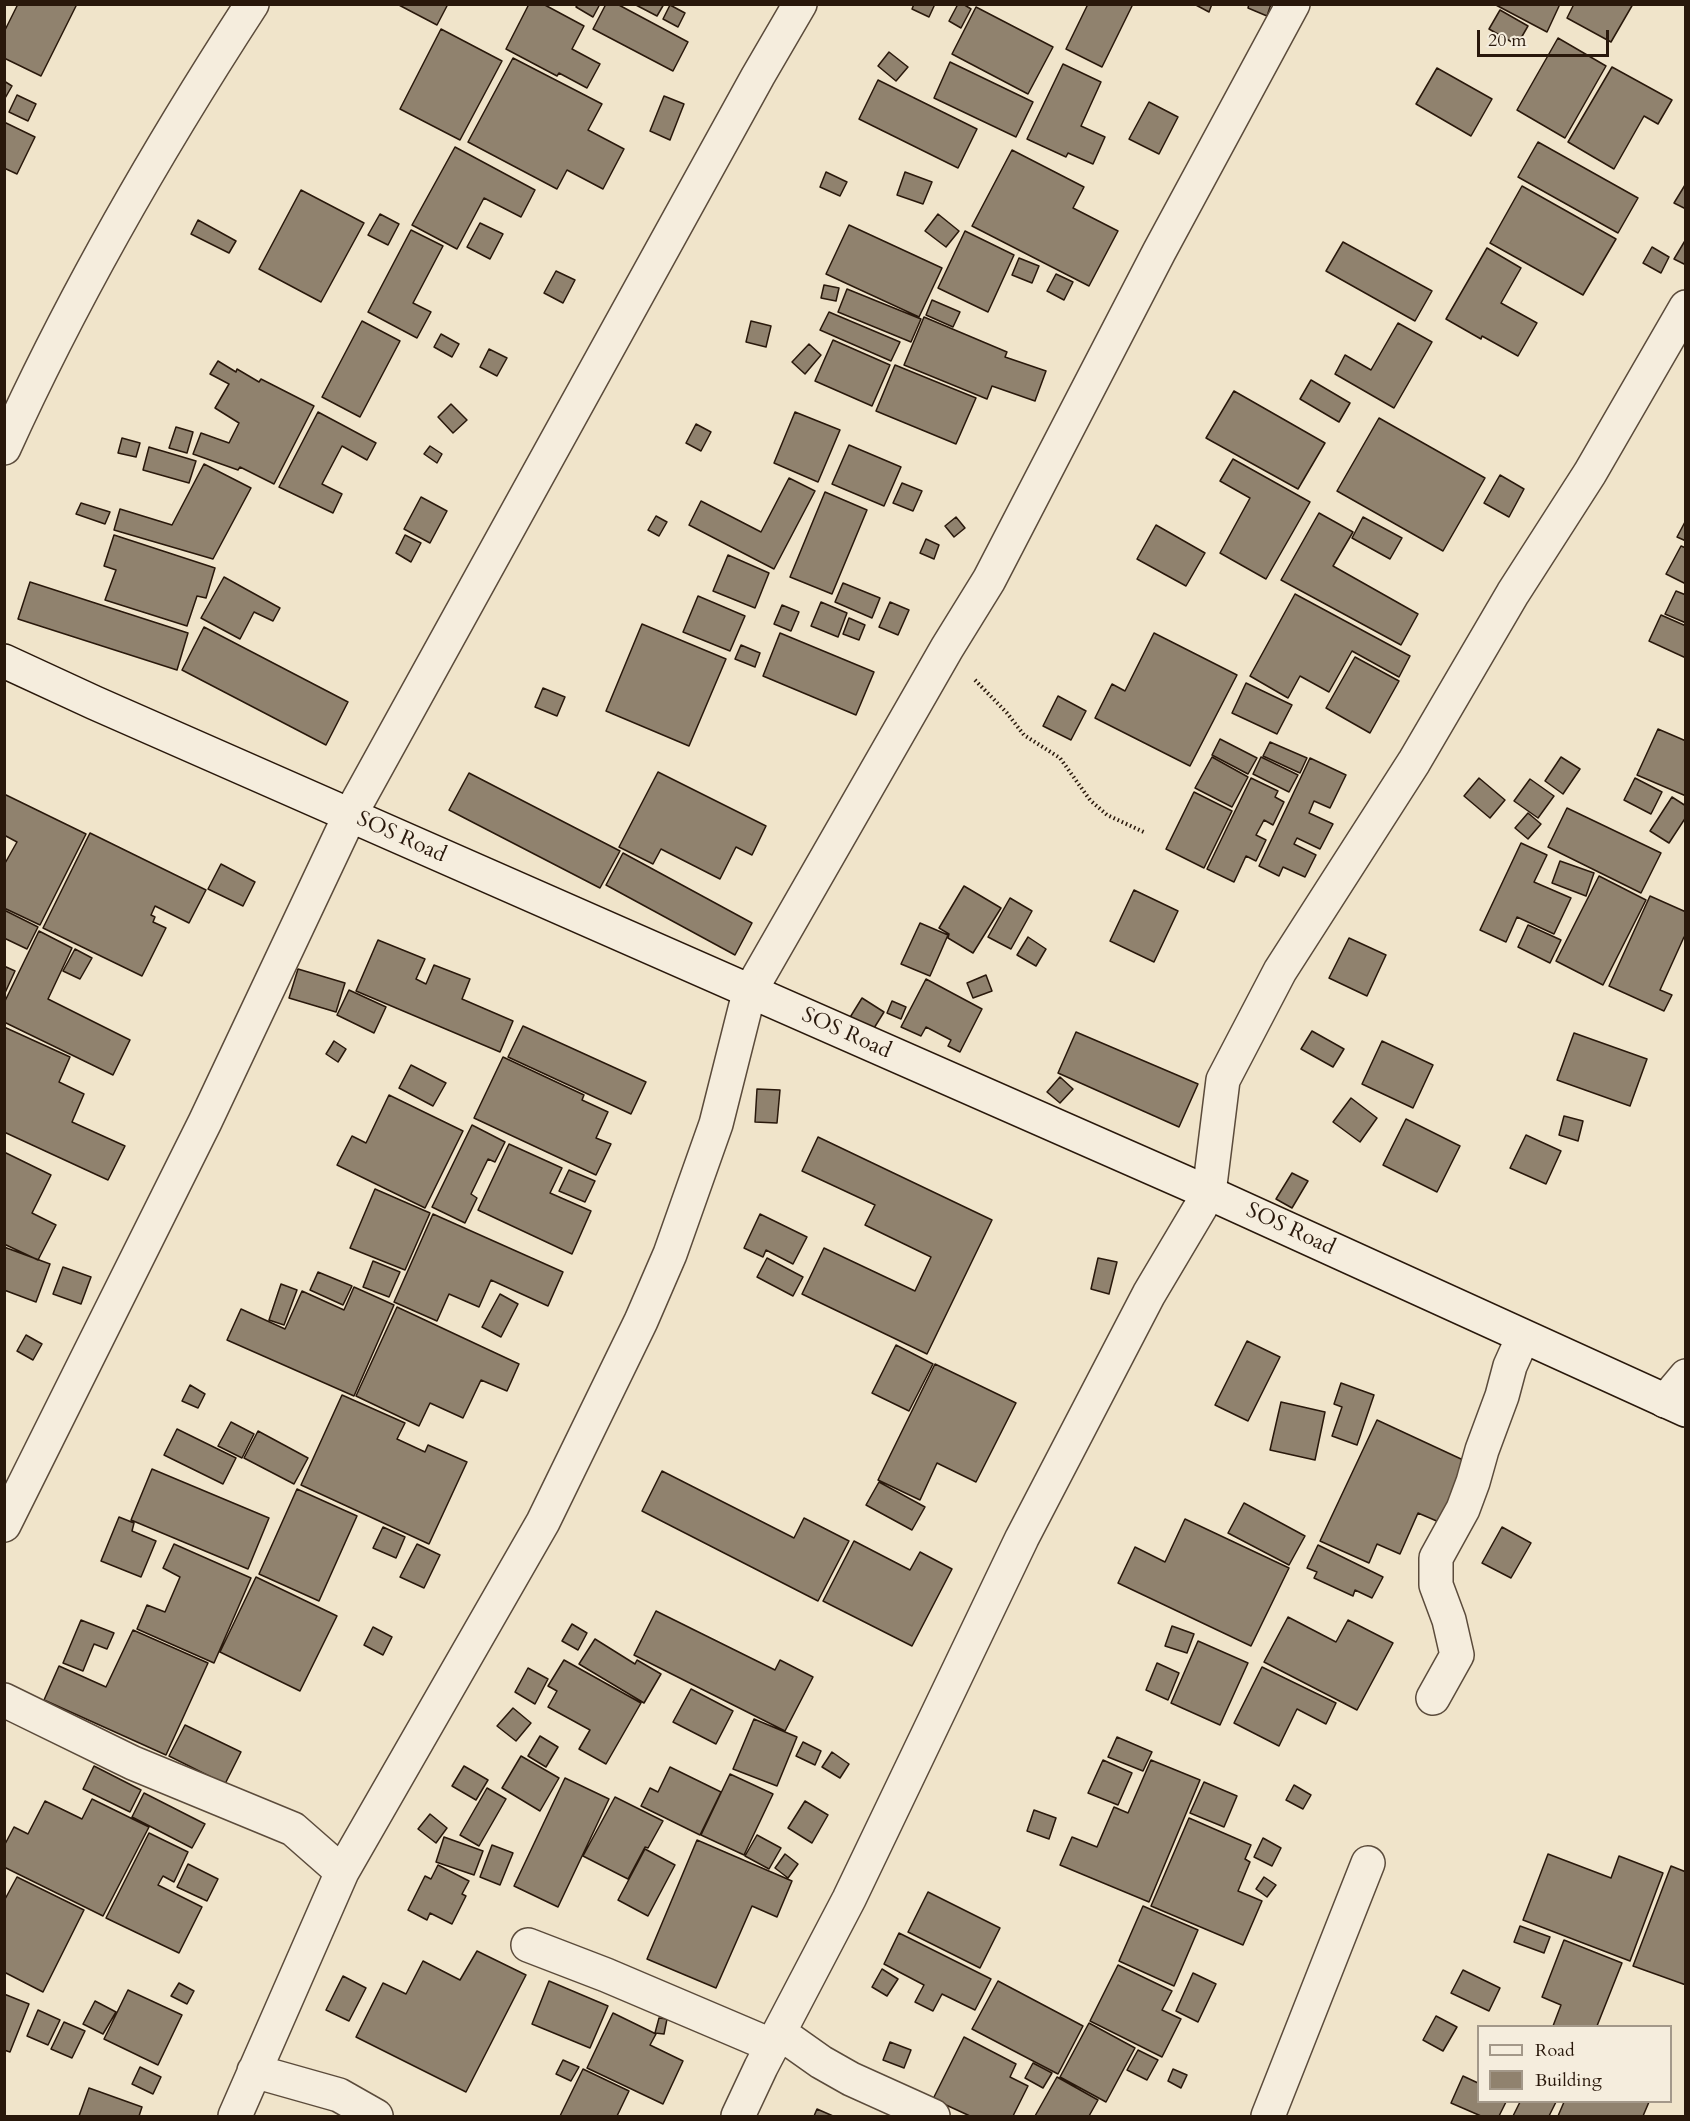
<!DOCTYPE html>
<style>
body{margin:0}
#map{position:relative;width:1690px;height:2121px;overflow:hidden;background:#f0e4ca;font-family:Cardo,serif}
canvas{display:block}
.frame{position:absolute;inset:0;border:6px solid #29180b;pointer-events:none}
.legend{position:absolute;left:1477px;top:2025px;width:195px;height:78px;box-sizing:border-box;background:#f5eddd;border:2px solid #a39889;margin:0;padding:8px 10px;list-style:none;font-size:18px;color:#29180b}
.legend li{display:flex;align-items:center;gap:12px;height:30px}
.legend b{width:30px;border:2px solid #a39889}
.scale{position:absolute;left:1477px;top:30px;width:132px;height:27px;box-sizing:border-box;border:3px solid #29180b;border-top:0;padding-left:8px;font-size:18px;line-height:21px;white-space:nowrap;color:#29180b;-webkit-text-stroke:4px #f5eddd;paint-order:stroke}
</style>
<div id="map">
<canvas width="1690" height="2121"></canvas>
<div class="frame"></div>
<ul class="legend">
<li><b style="height:8px;background:#f5eddd"></b>Road</li>
<li><b style="height:16px;background:#90826e"></b>Building</li>
</ul>
<div class="scale">20 m</div>
</div>
<script>
const c = document.querySelector('canvas').getContext('2d');
c.lineJoin = 'round';
function fillPath(path, color) { c.fillStyle = color; c.fill(path, 'evenodd'); }
function stroke(path, color, width, dash) { c.strokeStyle = color; c.lineWidth = width; c.lineCap = dash ? 'butt' : 'round'; c.setLineDash(dash || []); c.stroke(path); }
function write(font, color, halo, rows, align = 'center') {
  c.font = font + ' Cardo,serif'; c.lineWidth = 4.5; c.setLineDash([]); c.textBaseline = 'middle'; c.strokeStyle = halo; c.fillStyle = color; for (const [text, x, y, turn = 0] of rows) {
    c.save(); c.translate(x, y); c.rotate((+turn || 0) * Math.PI / 180); c.textAlign = isNaN(turn) ? turn : align; if (halo) c.strokeText(text, 0, 0); c.fillText(text, 0, 0); c.restore();
  }
}
const building = new Path2D(`
 M18 4H77L41 76 4 58V32Z
 M397 4H448L437 25Z
 M529 4H543L584 26 572 49 600 64 587 88 559 73 557 76 506 49Z
 M578 4H600L593 17 576 7Z
 M606 4H617L688 42 673 71 593 29Z
 M634 4H664L657 16Z
 M914 4H935L929 17 912 9Z
 M958 4H963L971 9 961 28 949 21Z
 M1088 4H1133L1102 67 1066 49Z
 M1194 4H1212L1209 12Z
 M1249 4H1271L1267 16 1248 8Z
 M1494 4H1560L1547 32Z
 M1574 4H1633L1611 42 1567 18Z
 M670 5 685 13 678 27 663 19Z
 M976 7 1053 47 1028 94 952 54Z
 M1500 10 1528 26 1517 45 1489 29Z
 M441 29 502 61 460 140 400 109Z
 M1558 38 1606 66 1565 138 1517 110Z
 M889 52 908 67 896 81 878 66Z
 M513 58 602 104 588 130 624 149 603 189 567 170 557 189 468 142Z
 M950 62 1033 102 1016 137 934 98Z
 M1063 64 1101 82 1081 126 1105 137 1093 164 1068 153 1066 157 1027 139Z
 M1612 67 1672 100 1658 124 1644 116 1614 169 1568 142Z
 M1437 68 1492 99 1471 136 1416 104Z
 M878 80 977 129 958 168 859 119Z
 M4 81 12 86 4 100Z
 M17 95 36 104 28 121 9 112Z
 M664 96 684 104 670 140 650 131Z
 M1149 102 1178 117 1159 154 1129 139Z
 M4 122 35 137 17 174 4 168Z
 M1538 142 1638 198 1618 233 1518 177Z
 M455 147 535 190 521 217 484 198 457 249 412 225Z
 M1012 150 1084 187 1073 208 1118 231 1089 286 972 226Z
 M826 172 847 182 840 196 820 187Z
 M905 172 932 182 923 204 897 195Z
 M1685 185H1686V209L1674 203Z
 M1522 186 1616 239 1583 295 1490 243Z
 M301 190 364 223 321 302 259 269Z
 M380 214 399 224 388 245 368 235Z
 M938 214 959 231 946 247 925 231Z
 M198 220 236 241 229 253 191 234Z
 M480 223 503 234 490 259 467 247Z
 M849 225 942 268 919 317 826 274Z
 M411 230 443 246 413 303 431 312 417 338 368 312Z
 M965 231 1014 255 988 312 938 288Z
 M1686 239V265L1674 259Z
 M1343 242 1432 291 1415 321 1326 271Z
 M1652 247 1669 257 1661 273 1643 263Z
 M1487 248 1521 268 1501 303 1537 323 1518 356 1482 336 1481 339 1446 319Z
 M1019 258 1039 266 1032 283 1012 275Z
 M556 271 575 280 563 303 544 293Z
 M1056 274 1073 282 1064 300 1047 291Z
 M824 285 839 288 836 301 821 298Z
 M847 289 921 319 911 342 838 312Z
 M932 300 960 312 953 327 926 315Z
 M829 312 900 342 891 361 820 330Z
 M924 317 1007 352 1005 357 1046 371 1035 401 992 386 987 399 904 365Z
 M362 321 400 341 360 417 322 397Z
 M751 321 771 326 766 347 746 342Z
 M1398 323 1432 342 1394 408 1335 374 1345 355 1371 370Z
 M441 334 459 344 452 357 434 347Z
 M833 340 890 365 872 406 815 381Z
 M809 344 821 355 805 374 792 362Z
 M489 349 507 358 497 376 480 367Z
 M218 361 236 372 237 369 259 382 261 379 314 406 274 484 240 467 238 470 193 454 201 433 229 443 239 423 215 408 229 384 210 374Z
 M895 365 976 398 956 444 876 411Z
 M1311 380 1350 403 1339 422 1300 399Z
 M1234 391 1325 443 1298 489 1206 438Z
 M451 404 467 420 453 433 438 417Z
 M318 412 376 443 367 460 342 446 322 484 342 494 333 513 279 487Z
 M795 412 840 430 818 482 774 463Z
 M1379 418 1485 478 1443 551 1337 491Z
 M696 424 711 432 701 451 686 443Z
 M176 427 193 432 187 453 169 448Z
 M122 438 140 443 136 457 118 453Z
 M849 445 901 467 884 506 832 484Z
 M430 446 442 454 437 463 424 454Z
 M149 447 196 461 189 483 143 470Z
 M1233 459 1310 502 1266 579 1220 553 1250 498 1220 481Z
 M204 464 251 488 213 559 114 530 120 509 172 525Z
 M1500 475 1524 489 1509 517 1484 503Z
 M789 478 815 491 774 569 689 525 701 501 761 532Z
 M902 483 922 491 913 511 893 503Z
 M825 492 867 510 832 594 790 577Z
 M421 497 447 511 430 543 404 529Z
 M81 503 110 512 105 524 76 514Z
 M1319 513 1353 532 1333 566 1418 614 1401 645 1281 580Z
 M656 516 667 522 659 536 648 530Z
 M956 517 965 528 954 537 945 526Z
 M1363 517 1402 538 1390 559 1352 538Z
 M1686 520V541L1677 537Z
 M1156 525 1205 553 1186 586 1137 559Z
 M114 535 215 568 206 598 197 596 187 626 105 600 116 570 104 566Z
 M405 535 421 543 411 562 396 553Z
 M926 539 939 545 934 559 920 553Z
 M1681 546 1686 548V584L1666 574Z
 M728 555 769 573 755 608 713 591Z
 M224 577 280 608 273 621 254 612 240 639 201 618Z
 M30 582 188 633 177 670 18 619Z
 M843 583 880 598 872 618 835 602Z
 M1676 591 1686 595V623L1665 614Z
 M1295 594 1410 656 1399 677 1352 651 1329 692 1300 676 1288 698 1250 676Z
 M698 596 745 616 730 651 683 632Z
 M821 602 847 613 838 637 811 626Z
 M890 602 909 610 898 635 879 627Z
 M782 605 799 612 791 631 774 624Z
 M1661 615 1686 626V658L1649 641Z
 M849 618 865 625 859 640 843 634Z
 M642 624 726 659 689 746 606 711Z
 M204 627 348 702 326 745 182 670Z
 M780 633 874 672 856 715 763 676Z
 M1154 633 1237 675 1190 766 1095 718 1112 684 1125 691Z
 M741 645 760 653 755 667 735 659Z
 M1355 657 1399 681 1370 733 1326 708Z
 M1246 683 1292 705 1277 734 1232 713Z
 M543 688 565 697 557 716 535 707Z
 M1058 696 1086 711 1071 740 1043 726Z
 M1658 729 1686 741V796L1637 775Z
 M1220 739 1257 758 1248 774 1212 755Z
 M1270 742 1307 758 1300 773 1263 756Z
 M1212 757 1248 777 1232 807 1195 788Z
 M1261 757 1298 775 1289 792 1253 774Z
 M1561 757 1580 769 1563 794 1545 781Z
 M1310 758 1346 775 1330 808 1314 801 1309 813 1333 824 1320 849 1297 838 1294 844 1316 855 1305 877 1283 867 1279 876 1259 866Z
 M658 772 766 826 752 855 736 847 720 879 661 849 653 864 619 847Z
 M469 773 620 851 600 888 449 810Z
 M1251 778 1278 791 1275 797 1284 802 1273 825 1264 820 1256 835 1266 840 1256 861 1246 856 1234 882 1207 869Z
 M1479 778 1505 800 1490 818 1464 796Z
 M1635 778 1662 792 1651 814 1624 800Z
 M1530 779 1554 796 1538 818 1514 801Z
 M1194 792 1232 811 1204 868 1166 849Z
 M4 794 86 834 40 925 4 908V865L17 842 4 835Z
 M1672 797 1686 806V817L1669 843 1650 831Z
 M1567 808 1661 853 1641 893 1548 847Z
 M1528 813 1541 824 1528 839 1515 828Z
 M90 833 206 890 189 923 155 906 151 915 155 917 153 922 166 928 142 976 43 928Z
 M1521 843 1547 855 1534 882 1571 898 1554 934 1517 917 1506 942 1480 930Z
 M623 853 752 923 735 955 606 885Z
 M1560 861 1594 873 1586 896 1552 883Z
 M221 864 255 882 243 906 208 889Z
 M1599 876 1646 900 1603 985 1556 961Z
 M964 886 1001 908 973 953 948 938 949 934 939 928Z
 M1134 890 1178 911 1154 962 1110 941Z
 M1650 896 1686 912V938L1684 937 1660 990 1672 995 1664 1011 1609 986Z
 M1010 898 1032 911 1011 949 988 937Z
 M4 910 38 927 27 949 4 938Z
 M920 923 948 935 930 976 901 964Z
 M1528 925 1561 940 1550 963 1518 947Z
 M39 931 72 948 48 999 130 1040 113 1075 4 1022V1003Z
 M1028 937 1046 949 1036 966 1017 955Z
 M1349 938 1386 955 1367 996 1329 978Z
 M378 940 425 959 416 979 426 984 434 965 470 979 462 999 513 1021 500 1052 356 991Z
 M75 949 92 958 80 979 63 971Z
 M4 966 15 971 4 995Z
 M298 969 345 983 336 1012 289 998Z
 M986 975 992 991 973 998 967 983Z
 M926 979 982 1009 960 1052 948 1046 951 1040 926 1027 921 1036 901 1027Z
 M349 990 386 1007 374 1033 337 1015Z
 M862 998 884 1012 871 1033 849 1019Z
 M892 1001 906 1007 901 1019 887 1013Z
 M523 1026 646 1082 631 1114 508 1057Z
 M4 1027 70 1057 59 1082 84 1094 72 1122 125 1146 108 1180 4 1132Z
 M1312 1031 1344 1049 1333 1067 1301 1049Z
 M1076 1032 1198 1084 1179 1127 1058 1073Z
 M1574 1033 1647 1059 1630 1106 1557 1080Z
 M334 1041 346 1049 338 1062 326 1054Z
 M1382 1041 1433 1065 1413 1108 1362 1084Z
 M503 1057 584 1095 582 1100 608 1112 596 1138 611 1144 596 1175 474 1118Z
 M411 1065 446 1083 433 1106 399 1088Z
 M1060 1077 1073 1089 1060 1103 1047 1092Z
 M757 1089 780 1090 777 1123 755 1122Z
 M389 1095 463 1131 425 1208 337 1165 352 1136 366 1143Z
 M1351 1098 1377 1118 1360 1142 1333 1122Z
 M1564 1116 1583 1121 1578 1141 1559 1135Z
 M1406 1119 1460 1146 1437 1192 1383 1165Z
 M472 1125 505 1142 495 1162 488 1159 471 1194 477 1198 465 1223 432 1207Z
 M1526 1135 1561 1151 1546 1184 1510 1168Z
 M818 1137 992 1220 927 1354 802 1294 824 1248 915 1291 931 1257 865 1225 875 1205 802 1171Z
 M509 1144 562 1168 550 1193 591 1211 572 1254 478 1210Z
 M4 1152 51 1175 32 1213 56 1225 38 1260 4 1244Z
 M569 1170 595 1181 585 1202 559 1191Z
 M1292 1173 1308 1181 1292 1208 1276 1199Z
 M375 1189 430 1213 405 1270 350 1248Z
 M433 1214 563 1272 548 1306 491 1280 479 1307 449 1294 437 1321 394 1302Z
 M760 1214 807 1237 793 1264 766 1250 763 1257 744 1248Z
 M4 1247 50 1264 36 1302 4 1290Z
 M767 1258 803 1277 793 1296 757 1277Z
 M1098 1258 1117 1262 1109 1294 1091 1289Z
 M373 1261 400 1272 389 1297 363 1287Z
 M63 1267 91 1277 81 1304 53 1294Z
 M318 1272 352 1286 343 1305 310 1290Z
 M281 1284 297 1290 284 1325 269 1320Z
 M354 1287 394 1305 354 1396 227 1340 241 1309 285 1329 302 1291 344 1310Z
 M500 1294 518 1304 501 1337 482 1327Z
 M397 1307 519 1364 507 1391 481 1380 463 1418 430 1403 419 1426 356 1396Z
 M26 1335 42 1344 33 1360 17 1351Z
 M1247 1341 1280 1357 1248 1421 1215 1405Z
 M896 1345 933 1364 909 1411 872 1393Z
 M935 1364 1016 1403 976 1482 937 1463 920 1500 878 1480Z
 M1341 1383 1374 1395 1357 1445 1332 1436 1342 1407 1334 1404Z
 M190 1385 205 1394 198 1408 182 1401Z
 M342 1395 405 1423 397 1439 425 1452 428 1445 467 1462 429 1544 301 1485Z
 M1281 1402 1325 1412 1315 1460 1270 1450Z
 M1377 1420 1474 1465 1446 1525 1418 1513 1400 1554 1377 1544 1369 1563 1320 1541Z
 M231 1422 254 1434 242 1458 218 1446Z
 M177 1429 236 1458 223 1484 164 1455Z
 M258 1431 308 1458 294 1484 244 1458Z
 M152 1469 269 1518 248 1569 131 1520Z
 M662 1471 794 1538 804 1518 849 1541 818 1601 642 1511Z
 M879 1482 925 1507 912 1530 866 1505Z
 M297 1489 357 1516 319 1601 259 1574Z
 M1244 1503 1305 1536 1289 1565 1228 1533Z
 M119 1517 134 1523 132 1531 156 1541 141 1577 101 1561Z
 M1185 1519 1289 1568 1251 1646 1118 1583 1135 1547 1165 1562Z
 M383 1527 405 1537 396 1558 373 1548Z
 M1502 1527 1531 1543 1511 1578 1482 1563Z
 M854 1541 910 1570 920 1552 952 1569 912 1646 823 1601Z
 M174 1544 251 1578 214 1663 137 1629 147 1605 165 1612 180 1577 163 1568Z
 M417 1544 440 1555 424 1588 400 1577Z
 M1318 1545 1383 1577 1372 1598 1355 1590 1353 1596 1314 1578 1317 1572 1307 1568Z
 M256 1577 337 1616 300 1691 220 1652Z
 M656 1611 775 1670 780 1660 813 1677 785 1731 634 1655Z
 M1288 1617 1336 1642 1348 1620 1393 1643 1357 1710 1264 1662Z
 M81 1620 114 1633 107 1649 94 1644 83 1671 63 1663Z
 M572 1624 587 1633 578 1650 562 1641Z
 M1172 1626 1194 1634 1187 1653 1165 1646Z
 M373 1627 392 1637 383 1655 364 1645Z
 M133 1630 208 1663 166 1755 44 1700 59 1666 106 1687Z
 M595 1639 635 1664 637 1660 661 1674 644 1703 579 1664Z
 M1198 1641 1248 1663 1220 1725 1171 1703Z
 M564 1660 641 1703 606 1764 579 1749 590 1730 548 1707 557 1691 548 1686Z
 M1157 1663 1179 1673 1168 1700 1146 1690Z
 M1262 1667 1336 1703 1326 1724 1297 1709 1279 1746 1234 1723Z
 M528 1668 548 1679 535 1704 515 1692Z
 M691 1689 733 1711 716 1744 673 1722Z
 M513 1708 531 1723 516 1741 497 1726Z
 M754 1719 797 1737 777 1786 733 1769Z
 M185 1725 241 1752 225 1784 169 1756Z
 M540 1736 558 1747 546 1767 528 1756Z
 M1117 1737 1152 1752 1143 1771 1108 1757Z
 M803 1742 821 1751 815 1765 796 1756Z
 M832 1752 849 1764 840 1778 822 1767Z
 M521 1756 559 1778 540 1811 502 1788Z
 M1103 1760 1132 1773 1118 1805 1088 1793Z
 M1151 1760 1200 1780 1149 1902 1060 1865 1072 1837 1097 1847 1114 1807 1128 1813Z
 M94 1766 141 1790 130 1812 83 1789Z
 M464 1766 488 1780 476 1800 452 1786Z
 M670 1767 721 1792 700 1835 641 1806 650 1788 658 1792Z
 M730 1774 773 1794 744 1855 701 1835Z
 M565 1778 609 1799 558 1907 514 1886Z
 M1204 1782 1237 1796 1224 1827 1190 1813Z
 M1294 1785 1311 1795 1303 1809 1286 1800Z
 M487 1788 506 1799 479 1846 460 1835Z
 M144 1793 205 1824 192 1848 132 1817Z
 M615 1797 663 1821 648 1848 645 1847 628 1879 583 1856Z
 M92 1799 149 1827 103 1916 4 1867V1846L14 1827 28 1834 45 1801 82 1819Z
 M805 1801 828 1815 812 1843 788 1828Z
 M1034 1810 1056 1818 1049 1839 1027 1831Z
 M430 1814 447 1828 436 1843 418 1829Z
 M1189 1818 1251 1845 1245 1859 1250 1862 1238 1891 1262 1901 1243 1945 1151 1906Z
 M149 1833 188 1852 174 1882 163 1876 158 1885 202 1907 179 1953 106 1918Z
 M757 1835 781 1848 769 1869 745 1856Z
 M444 1837 483 1851 474 1875 436 1862Z
 M1263 1838 1281 1848 1272 1866 1254 1857Z
 M697 1840 792 1881 777 1917 752 1906 716 1988 647 1959Z
 M492 1845 513 1853 500 1885 480 1877Z
 M645 1849 675 1865 648 1916 618 1900Z
 M785 1854 798 1864 788 1878 775 1868Z
 M1548 1854 1611 1878 1619 1856 1663 1873 1630 1961 1523 1920Z
 M188 1864 218 1879 207 1901 177 1887Z
 M438 1865 469 1881 462 1894 466 1896 452 1924 430 1913 427 1920 408 1910 425 1876 431 1879Z
 M1671 1866 1686 1872V1985L1633 1966Z
 M17 1877 84 1910 43 1992 4 1972V1901Z
 M1264 1877 1276 1885 1267 1897 1256 1889Z
 M928 1892 1000 1928 980 1968 908 1932Z
 M1143 1906 1198 1930 1174 1986 1119 1961Z
 M1520 1926 1550 1937 1544 1953 1514 1942Z
 M899 1933 991 1979 975 2010 942 1994 933 2011 915 2002 924 1985 884 1964Z
 M1564 1940 1622 1963 1597 2026H1553L1561 2005 1542 1997Z
 M477 1951 526 1975 466 2092 356 2037 383 1983 406 1994 423 1961 460 1980Z
 M1118 1965 1172 1991 1162 2010 1181 2019 1162 2057 1090 2021Z
 M882 1969 898 1979 887 1996 872 1987Z
 M1463 1970 1500 1988 1489 2011 1451 1993Z
 M1193 1973 1216 1984 1198 2022 1176 2011Z
 M343 1976 366 1988 349 2021 326 2010Z
 M549 1981 608 2006 590 2048 532 2024Z
 M998 1981 1083 2026 1058 2074 972 2029Z
 M179 1983 194 1991 187 2004 171 1996Z
 M128 1990 182 2015 158 2065 104 2039Z
 M4 1994 29 2004 10 2052 4 2050Z
 M95 2001 116 2012 103 2034 83 2024Z
 M38 2010 60 2020 48 2045 27 2036Z
 M613 2013 656 2034 650 2045 683 2061 663 2104 587 2068Z
 M1436 2016 1457 2027 1443 2051 1423 2040Z
 M659 2018 667 2019 664 2034 655 2033Z
 M64 2022 85 2031 72 2058 51 2049Z
 M1089 2023 1135 2048 1106 2102 1060 2077Z
 M964 2037 1016 2064 1010 2077 1028 2086 1013 2116H970L933 2099Z
 M890 2042 911 2050 904 2068 883 2060Z
 M1138 2050 1158 2060 1147 2080 1127 2070Z
 M563 2060 579 2067 571 2081 556 2074Z
 M1033 2063 1052 2073 1043 2088 1025 2078Z
 M140 2067 161 2077 153 2094 132 2084Z
 M583 2069 629 2091 617 2116H560Z
 M1173 2069 1187 2075 1181 2088 1168 2081Z
 M1463 2076 1478 2083V2102H1506L1499 2116H1481L1451 2103Z
 M1057 2077 1098 2100 1089 2116H1035Z
 M89 2088 142 2107 139 2116H79Z
 M1520 2102H1556L1549 2116H1513Z
 M1564 2102H1649L1643 2116H1558Z
 M817 2109 833 2116H814Z`);
const path = new Path2D(`
 M975 680 1007 713 1024 735 1060 758 1090 800 1107 815 1146 833`);
const street = new Path2D(`
 M4 448C73 296 161 144 252 4
 M1665 1401 1686 1376
 M4 1525 205 1122 350 815 758 76 800 4
 M1433 1698 1457 1655 1449 1620 1436 1585V1558L1463 1509 1473 1482 1482 1450 1502 1396 1510 1366 1523 1337
 M4 1700 133 1763 293 1829 342 1872
 M528 1945 606 1975 773 2046
 M780 2033 821 2062 851 2079 933 2116
 M254 2071 339 2095 376 2116
 M235 2116 342 1872 543 1522 641 1321 670 1254 716 1124 749 993 947 648 989 580 1159 252 1293 4
 M738 2116 761 2067 849 1899 1022 1538 1149 1294 1209 1193 1223 1080 1280 971 1414 762 1513 593 1590 473 1686 307
 M1268 2116 1368 1863`);
const secondary = new Path2D(`
 M4 661 95 703 1209 1193 1686 1410`);
const streetNames = [
 ["SOS Road",401,838,24],
 ["SOS Road",846,1034,24],
 ["SOS Road",1290,1230,25]
];
fillPath(building, '#90826e');
stroke(building, '#29180b', 1.5);
stroke(street, '#5b4b3b', 36);
stroke(secondary, '#29180b', 36);
stroke(path, '#29180b', 4, [1.5, 3]);
stroke(street, '#f5eddd', 33);
stroke(secondary, '#f5eddd', 33);
write('22px', '#29180b', '#f5eddd', streetNames);
</script>
